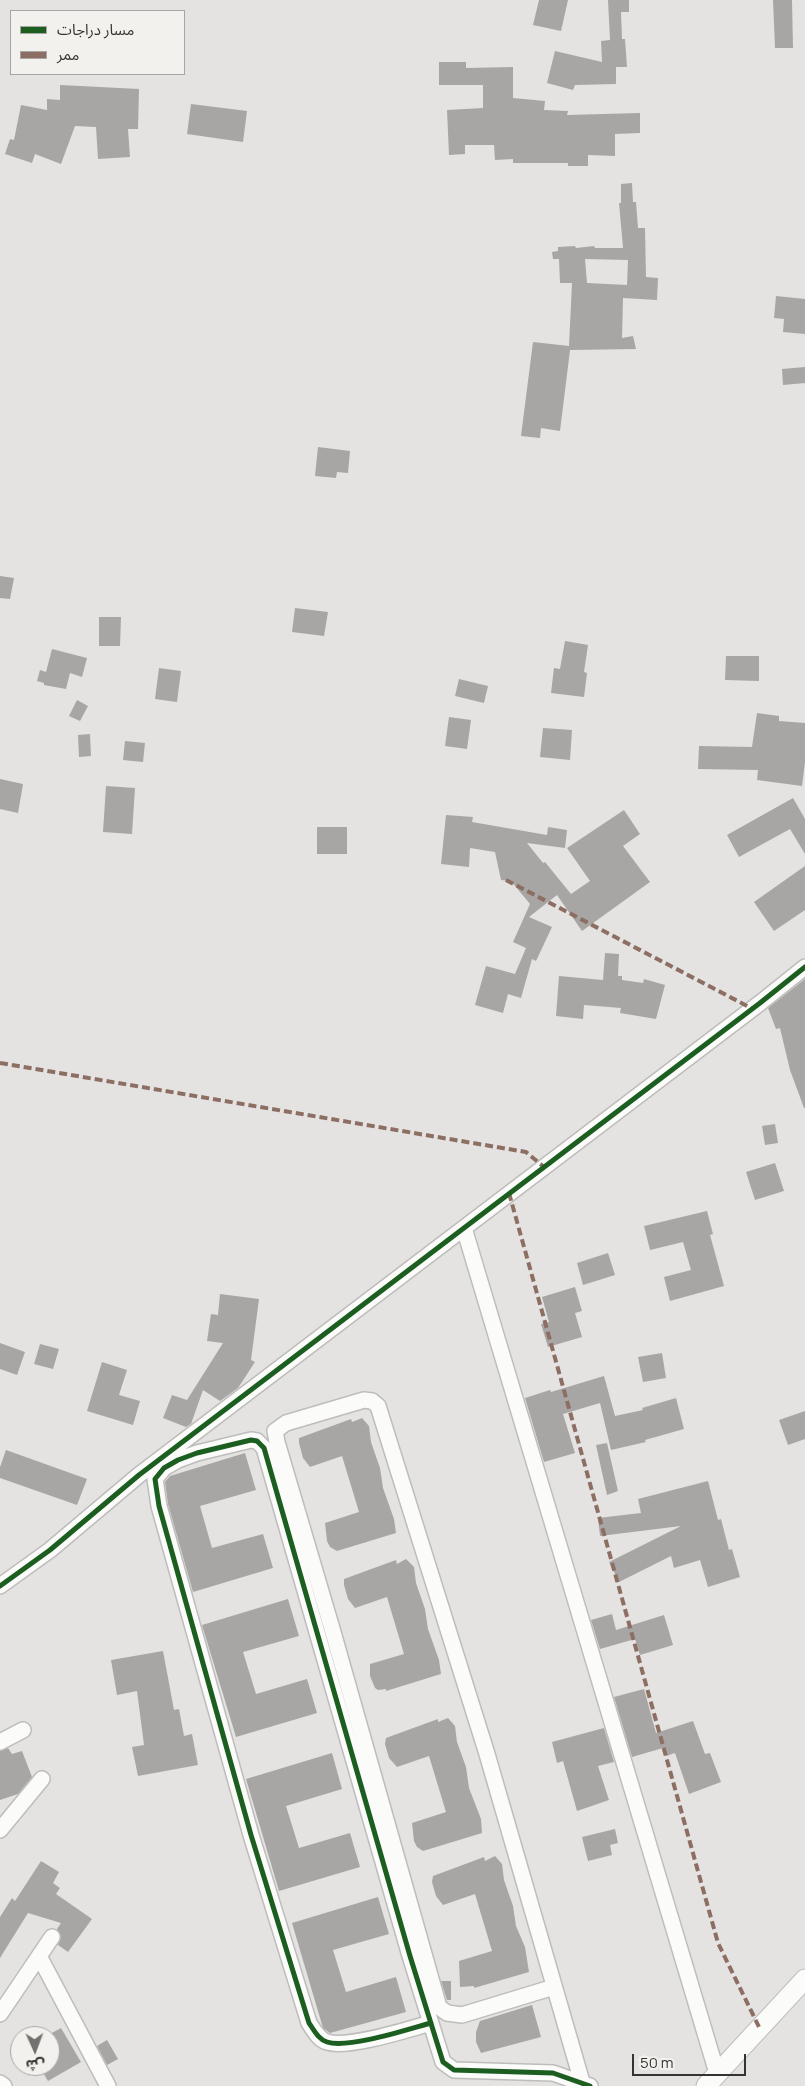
<!DOCTYPE html>
<meta charset="utf-8">
<style>
body{margin:0}
#map{position:relative;width:805px;height:2086px;overflow:hidden;background:#e4e3e1;font-family:Manrope,"Noto Sans Arabic",sans-serif}
canvas{display:block}
.legend{position:absolute;left:10px;top:10px;width:175px;height:65px;box-sizing:border-box;background:#f2f1ed;border:1px solid #a6a5a3;margin:0;padding:6px 9px;list-style:none;font-size:15px;color:#343433}
.legend li{display:flex;align-items:center;gap:10px;height:25px}
.legend b{width:25px;border:1px solid #a6a5a3}
.north{position:absolute;left:10px;top:2026px;width:50px;height:50px;box-sizing:border-box;background:#f2f1ed;border:1px solid #a6a5a3;border-radius:50%;rotate:178deg;font-size:14px;font-weight:700;line-height:20px;text-align:center;color:#343433}
.north::after{content:'';display:block;margin:auto;width:18px;height:22px;background:#727170;clip-path:polygon(50% 0,100% 100%,50% 72%,0 100%)}
.scale{position:absolute;left:632px;top:2054px;width:114px;height:22px;box-sizing:border-box;border:2px solid #343433;border-top:0;padding-left:6px;font-size:15px;line-height:18px;white-space:nowrap;color:#343433;-webkit-text-stroke:4px #f2f1ed;paint-order:stroke}
</style>
<div id="map">
<canvas width="805" height="2086"></canvas>
<ul class="legend">
<li><b style="height:6px;background:#1b5e20"></b>مسار دراجات</li>
<li><b style="height:6px;background:#8d6e63"></b>ممر</li>
</ul>
<div class="north">ش</div>
<div class="scale">50 m</div>
</div>
<script>
const c = document.querySelector('canvas').getContext('2d');
c.lineJoin = 'round';
function fillPath(path, color) { c.fillStyle = color; c.fill(path, 'evenodd'); }
function stroke(path, color, width, dash) { c.strokeStyle = color; c.lineWidth = width; c.lineCap = dash ? 'butt' : 'round'; c.setLineDash(dash || []); c.stroke(path); }
const building = new Path2D(`
 M539 0H568L561 31 533 25Z
 M608 0H629V12H621L622 39H625L627 67H616V84L575 85 573 90 547 83 555 51 602 62 601 41 610 40Z
 M773 0H792L793 48H775Z
 M439 62H466V68L513 67V98L545 101 544 110 568 111 567 115 640 113V133L615 134V156L588 155V166H568V163H513V159L495 160 494 145H465V154L449 155 447 110 483 108V85H439Z
 M60 85 139 89 138 129H128L130 157 98 159 96 127 75 126 61 164 35 154 32 163 5 154 10 139 14 140 21 105 47 110V99L60 100Z
 M191 104 247 111 243 142 187 134Z
 M632 183 633 202H636L638 228H645L646 277 658 278 657 300 623 298 622 338 633 336 636 349 570 350 560 431 541 428 540 438 521 436 533 342 569 346 572 283H560L559 259H553L552 252 558 251V247L575 246 576 248 594 246 595 248H623L619 203H621V184ZM585 259 628 260 627 285 587 283Z
 M776 296 805 299V334L783 332 784 319 774 318Z
 M805 367V383L783 385 782 369Z
 M318 447 350 451 348 473 337 472 336 478 315 476Z
 M0 576 14 578 10 599 0 598Z
 M295 608 328 612 324 636 292 632Z
 M99 617H121L120 646H99Z
 M565 641 588 645 584 672 587 673 584 697 551 693 554 668 560 669Z
 M52 649 87 658 82 677 70 673 66 689 44 685V683L37 681 40 670 46 672Z
 M726 656H759V681L725 680Z
 M159 668 181 671 177 702 155 699Z
 M459 679 488 686 484 703 455 696Z
 M77 700 88 706 80 721 69 716Z
 M757 713 779 716V721L805 723V762L802 786 757 780 758 770 698 769 699 746 752 747Z
 M449 717 471 720 467 749 445 746Z
 M543 728 572 730 570 760 540 757Z
 M90 734 91 756 79 757 78 735Z
 M125 741 145 743 143 762 123 760Z
 M0 779 23 784 18 813 0 809Z
 M106 786 135 788 132 834 103 832Z
 M793 798 805 819V854L790 829 739 857 727 835Z
 M624 810 640 834 623 846 650 882 582 931 557 895 529 917 552 927 536 961 532 959 521 998 508 994 503 1013 475 1005 486 966 515 974 526 948 513 942 530 904 511 881 501 880 495 852 470 848 469 867 441 864 446 815 473 817 472 822 547 835 548 827 567 830 565 848 527 843 543 863 545 862 571 894 590 881 567 848Z
 M317 827H347V854H317Z
 M805 866V910L774 931 754 902Z
 M605 953 619 954 618 976H622V980L643 983 644 979 665 985 656 1019 620 1013 621 1008 584 1005 583 1019 556 1016 559 976 603 980Z
 M805 979V1108H804L790 1070 780 1028 776 1029 768 1008Z
 M775 1124 778 1143 765 1145 762 1126Z
 M775 1163 784 1191 755 1200 746 1172Z
 M707 1211 713 1234 710 1235 724 1286 670 1301 664 1277 691 1270 683 1242 650 1250 644 1226Z
 M608 1253 615 1275 583 1285 577 1263Z
 M575 1287 582 1311 575 1313 582 1337 548 1347 541 1324 549 1322 542 1297Z
 M220 1294 259 1299 251 1360 255 1362 238 1388 220 1401 203 1390 191 1424 186 1427 163 1418 172 1395 187 1400 223 1343 207 1341 211 1314 218 1315Z
 M0 1343 25 1352 17 1375 0 1369Z
 M40 1344 59 1349 53 1369 34 1364Z
 M662 1353 666 1378 643 1382 638 1357Z
 M102 1362 127 1370 119 1395 140 1401 133 1425 87 1411Z
 M604 1376 615 1416 643 1410 642 1408 676 1398 684 1429 645 1440 646 1442 611 1450 600 1403 563 1414 575 1453 544 1462 525 1398 550 1390 551 1392Z
 M805 1411V1439L788 1445 779 1420Z
 M362 1418 369 1426 371 1442 380 1468 383 1488 394 1519 396 1533 337 1551 330 1547 327 1541 325 1523 359 1512 342 1456 310 1467 303 1458 299 1443V1438L351 1419 352 1422Z
 M607 1443 618 1491 607 1495 596 1445Z
 M6 1450 87 1479 77 1505 0 1478V1467Z
 M245 1453 256 1490 200 1506 212 1548 263 1534 273 1568 193 1592 168 1504 165 1482 170 1476Z
 M708 1481 718 1520 721 1519 729 1550 732 1549 740 1577 708 1587 700 1560 674 1568 671 1556 619 1582 609 1562 681 1526 600 1536 598 1518 641 1513 638 1499Z
 M406 1559 414 1567 416 1583 425 1609 428 1629 439 1660 441 1674 386 1691V1689L378 1690 375 1688 370 1676V1664L404 1654 387 1597 355 1608 348 1599 344 1585V1579L396 1560 397 1564Z
 M288 1599 299 1636 243 1652 256 1694 307 1679 317 1713 236 1737 202 1625Z
 M612 1614 616 1630 664 1615 673 1645 640 1655 635 1639 600 1649 591 1620Z
 M163 1651 174 1710 179 1709 184 1736 192 1734 198 1765 138 1776 132 1747 144 1745 137 1691 117 1695 111 1660Z
 M644 1689 656 1733 693 1721 705 1754 710 1753 721 1782 689 1794 675 1753 666 1756 663 1748 632 1757 614 1697Z
 M448 1718 455 1726 457 1742 466 1767 469 1788 481 1819 482 1833 423 1851 417 1847 414 1841 412 1823 446 1812 429 1756 397 1767 389 1758 385 1744 386 1738 438 1719V1722Z
 M604 1728 614 1762 598 1766 609 1800 577 1811 563 1761 557 1763 552 1742Z
 M8 1748 12 1754 22 1751 32 1777 18 1794 0 1800V1751Z
 M332 1753 342 1789 286 1806 299 1848 350 1833 360 1867 279 1891 246 1779Z
 M615 1829 618 1843 610 1845 612 1855 588 1861 582 1837Z
 M495 1856 502 1864 504 1880 513 1906 516 1926 525 1947 529 1972 474 1988V1986L460 1987 459 1961 492 1951 475 1894 443 1905 436 1896 432 1882 433 1876 484 1857 485 1861Z
 M41 1861 59 1872 53 1883 60 1888 56 1894 92 1919 68 1952 58 1945 61 1937 57 1929 61 1923 28 1913 0 1958V1917L12 1898 15 1901Z
 M378 1897 389 1934 333 1950 346 1992 396 1977 406 2012 330 2033 323 2028 292 1923Z
 M441 1981H451V2000H447Z
 M532 2005 541 2037 481 2053 476 2042V2032L480 2021Z
 M61 2028 81 2062 48 2081 39 2066H50V2034Z
 M107 2040 118 2059 107 2065 97 2046Z`);
const minor = new Path2D(`
 M464 1228 717 2073
 M0 1586 50 1550 139 1475 760 1003 805 967
 M0 1742 23 1730
 M0 1830 42 1779
 M39 1956 108 2086
 M554 1987 462 2015 447 2013 439 2007 333 1632 277 1442 275 1431 286 1423 364 1400 372 1401 378 1406 487 1754 582 2082
 M0 2014 52 1937
 M431 2023C409 2029 348 2049 327 2042 318 2039 314 2030 309 2023L251 1835 159 1506 155 1479 164 1468 178 1460 197 1453 251 1440 257 1441 264 1448 410 1956 443 2062 454 2070 553 2073 590 2086
 M0 2083 4 2086`);
const major = new Path2D(`
 M706 2086 805 1979`);
const quiet = new Path2D(`
 M506 880 753 1009
 M0 1063 526 1152 544 1167
 M509 1193 718 1943 759 2027`);
const cycleway = new Path2D(`
 M0 1586 50 1550 139 1475 760 1003 805 967
 M431 2023C409 2029 348 2049 327 2042 318 2039 314 2030 309 2023L251 1835 159 1506 155 1479 164 1468 178 1460 197 1453 251 1440 257 1441 264 1448 410 1956 443 2062 454 2070 553 2073 590 2086`);
fillPath(building, '#a7a6a5');
stroke(minor, '#bebdbc', 18);
stroke(major, '#bebdbc', 21);
stroke(minor, '#fbfbfa', 15);
stroke(major, '#fbfbfa', 19);
stroke(quiet, '#8d6e63', 4, [8, 4]);
stroke(cycleway, '#1b5e20', 5);
</script>
